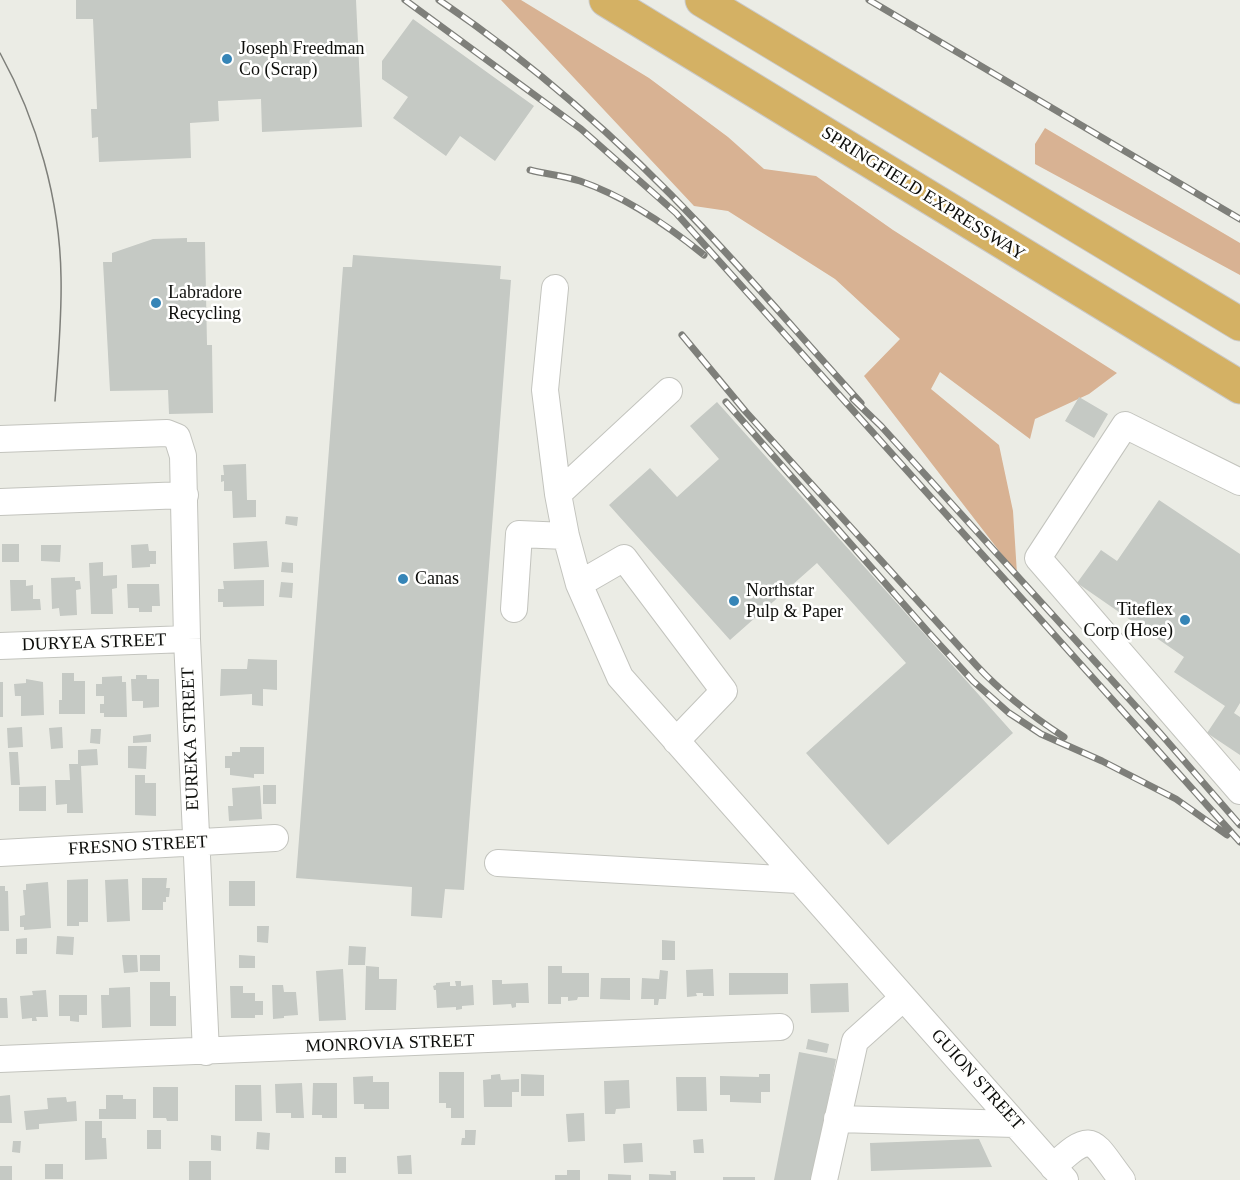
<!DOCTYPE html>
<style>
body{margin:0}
canvas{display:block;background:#ebece5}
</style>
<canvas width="1240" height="1180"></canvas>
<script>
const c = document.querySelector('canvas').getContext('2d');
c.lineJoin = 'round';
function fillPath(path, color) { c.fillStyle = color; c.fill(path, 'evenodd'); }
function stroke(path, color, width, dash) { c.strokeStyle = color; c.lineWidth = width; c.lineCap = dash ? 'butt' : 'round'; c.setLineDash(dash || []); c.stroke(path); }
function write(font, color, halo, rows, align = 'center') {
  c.font = font + ' Georgia,serif'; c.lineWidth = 5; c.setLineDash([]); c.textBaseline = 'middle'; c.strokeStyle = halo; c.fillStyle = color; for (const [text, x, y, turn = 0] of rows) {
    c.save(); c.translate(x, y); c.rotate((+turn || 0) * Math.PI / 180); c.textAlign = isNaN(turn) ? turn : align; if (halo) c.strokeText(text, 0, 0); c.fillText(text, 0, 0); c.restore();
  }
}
const forest = new Path2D(`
 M501 0H521L649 78 728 137 764 169 816 176 893 230 1117 373 1089 394 1035 419 1030 439 940 372 931 389 999 445 1013 511 1017 574 864 376 900 339 835 279 728 211 694 206Z
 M1045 128 1240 243V275L1035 164V144Z`);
const building = new Path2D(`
 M76 0H356L362 127 262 132 261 99 218 101 219 121 190 123 191 158 99 162 98 137 92 138 91 109H97L93 19H76Z
 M413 19 534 106 495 161 460 136 446 156 393 118 408 97 382 79V61Z
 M187 238V242H205L207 345H212L213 413 169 414 168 390 110 391 103 262H112V253L153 239Z
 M353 255 501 266 500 279 511 280 464 890 445 889 442 918 411 916 412 887 296 878 343 267H352Z
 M1079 397 1108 414 1094 438 1065 421Z
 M717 402 1013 733 888 845 806 753 906 663 817 563 730 640 609 505 650 468 677 497 719 459 690 426Z
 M246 464 247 500H256V517L233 518 232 491H224V481L221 482V475H224L223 465Z
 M1159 500 1240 554V703L1234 713 1240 717V755L1207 733 1225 706 1174 672 1184 657 1077 583 1101 550 1117 561Z
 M286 516 298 517 297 526 285 524Z
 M267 541 269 567 234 569 233 543Z
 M2 544H19V562H2Z
 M148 544 149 551H156V564H150V567L132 568 131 545Z
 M41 545H61L60 562 41 561Z
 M103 562V576L117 575V588L112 589 113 614H91L89 563Z
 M282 562 293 563V573L281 572Z
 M75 577V581H80L81 589 76 590 77 615 60 616 59 608 52 609 51 578Z
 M10 580H26V586L33 585V599H40L41 610 11 611Z
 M264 580V606L223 607V602H218V589H224L223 581Z
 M281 582 293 583 292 598 279 597Z
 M127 584H159L160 606H152V612H139V608H128Z
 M248 659 277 660V690L263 689V706L252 705V694L220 696 221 669H247Z
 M62 673H74V681H85V714H59V700H62Z
 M136 675H147V679H159V707L143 708V701H132L131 679H136Z
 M122 676V682H126L127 717H104V713H100V704H104V696H96V684H102V677Z
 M26 679 43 682 44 715 21 716V696H15L14 684 26 683Z
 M0 682H3V717H0Z
 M22 727 23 747 8 748 7 728Z
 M62 727 63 748 51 749 49 728Z
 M91 729H101L100 744 90 743Z
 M151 734V742L133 743V736Z
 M128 746H147L146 769 128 768Z
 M240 747H264V774H254V778L230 775V768H225V756H232V752H240Z
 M97 749 98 765 81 766 83 813H67V804L56 805 55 780H70L69 764H78V750Z
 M9 752H18L20 785H11Z
 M135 775H145V783H156V816L135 815Z
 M263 785H276V804H263Z
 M46 786V811H19V787Z
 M260 786 262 819 229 821 228 806H233L232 788Z
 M142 878H167L166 888H170L169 897H166V902H163V910H142Z
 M88 879V922H79V926H67V880Z
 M128 879 130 921 107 922 105 880Z
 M229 881H255V906H229Z
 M48 882 51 928 24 930V927H20V916L25 915 23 890H26V884Z
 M0 886H5V891H8L9 931H0Z
 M257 926H269L268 943 257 942Z
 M57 936 74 937 73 955 56 954Z
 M27 938V954H16V939Z
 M662 940 675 941V960H662Z
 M349 946 366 947 365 965H348Z
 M122 955H137L138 972 124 973Z
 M140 955H160V971H140Z
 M239 955 255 956V968H239Z
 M366 966 379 967V979H397L396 1010H365Z
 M548 966H562V973H589V997H578L577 1000 568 1001V997H561V1004H548Z
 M343 969 346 1020 319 1021 316 971Z
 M713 969 714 996H703V993H696L697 996 687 997 686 970Z
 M660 970 668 971 666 999H659L658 1005H654V999H641L642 978 659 979Z
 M729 973H788V994L729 995Z
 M601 978H630V1000L600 999Z
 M492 980H502V984L528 983 529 1003H516V1007L512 1008 511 1004 493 1005Z
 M455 981H461V986L473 985 474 1005 462 1006V1009L456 1010V1007L437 1008 436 990H434L433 986 436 985V983L450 982V986H456Z
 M150 982H170V996H176V1026H150Z
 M848 983 849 1012 811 1013 810 984Z
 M272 985H283L284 992H296L298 1015 284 1016V1018L273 1019Z
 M230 986H243V993H255V1001H263V1015H255V1018H231Z
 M130 987 131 1027 102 1028 101 995H109V988Z
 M46 990 48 1017H36L37 1021H32V1018L22 1019 20 996 33 995 32 991Z
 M59 995H87V1015H79V1022L70 1021V1016H59Z
 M0 998H7L8 1018H0Z
 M808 1039 829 1044 827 1053 806 1049Z
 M799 1052 836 1059 813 1180H774Z
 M439 1072H464V1118H451V1108H446V1103H439Z
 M500 1074 501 1080 519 1079V1092H512V1107H484L483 1080 491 1079V1075Z
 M521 1074 544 1075V1096H521Z
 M759 1074H770V1092H761V1103L730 1102V1095H720V1076L759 1077Z
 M373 1076V1082H389V1109H364V1104H354L353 1077Z
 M676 1077H706L707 1111H677Z
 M629 1080 630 1108 616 1109 615 1114H605L604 1081Z
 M302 1083 304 1118H291V1113H276L275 1084Z
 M313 1083H337V1118H322V1115H312Z
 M235 1085H261L262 1121H235Z
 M153 1087H178V1121H167L166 1118H153Z
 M10 1095 12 1123H0V1096Z
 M106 1095H123V1099H136V1119H99V1109H106Z
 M66 1097 67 1102 76 1101 77 1121 39 1124V1129L26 1130 24 1111 48 1109 47 1098Z
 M584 1113 585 1141 568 1142 566 1114Z
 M85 1121H102V1138H106L107 1159 85 1160Z
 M147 1130H161V1149H147Z
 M465 1130H476L475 1145H461L462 1138H465Z
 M257 1132 270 1133 269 1150 256 1149Z
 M211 1135 221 1136V1151L211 1150Z
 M703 1139 704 1153H694L693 1140Z
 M979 1139 992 1167 871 1171 870 1143Z
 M13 1141H21L20 1153 12 1152Z
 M642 1143 643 1162 624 1163 623 1144Z
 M411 1155 412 1174H398L397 1156Z
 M335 1157H346V1173H335Z
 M189 1161H211V1180H189Z
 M45 1164H63V1179H45Z
 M0 1166H12V1180H0Z
 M567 1170H580V1180H555V1175H567Z
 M670 1171H676V1180H649V1174L671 1175Z
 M608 1174 631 1175V1180H608Z
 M723 1177H755V1180H723Z`);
const minor = new Path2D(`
 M555 288 545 390 558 494 566 536 579 584 620 677 1065 1180
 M0 439 167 433 177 437 183 456 187 639 206 1052
 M1240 482 1125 425 1038 558 1240 791
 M558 494 669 391
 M0 502 185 495
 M579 584 624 558 724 691 676 741
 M514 609 519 534 566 536
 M0 646 187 639
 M0 853 275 838
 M498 863 798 880
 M0 1059 780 1027
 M837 1119 1015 1124
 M1053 1167C1094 1128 1092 1141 1122 1180
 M824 1180 855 1041 903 998`);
const highway = new Path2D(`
 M606 0 1240 387
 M702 0 1240 324`);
const tram = new Path2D(`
 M0 53C37 120 60 200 61 277 62 318 58 360 55 401`);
const rail = new Path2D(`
 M405 0 581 129 676 213 1240 842
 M439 0C534 64 625 145 703 228 757 285 808 345 861 403
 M869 0 1240 219
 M530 170C546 174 564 176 580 181 626 197 667 225 704 255
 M682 335 746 412 977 666C1003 694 1032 716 1064 737
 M853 399 881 426 1160 733 1240 825
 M726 402 929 633 973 681 1009 713 1041 734 1102 761 1176 799 1227 835`);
const markers = [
 [227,59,6,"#3685b7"],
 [156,303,6,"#3685b7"],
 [403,579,6,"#3685b7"],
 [734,601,6,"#3685b7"],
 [1185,620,6,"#3685b7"]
];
const poiNames = [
 ["Joseph Freedman",239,49],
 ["Co (Scrap)",239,70],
 ["Labradore",168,293],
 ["Recycling",168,314],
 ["Canas",415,579],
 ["Northstar",746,591],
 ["Pulp & Paper",746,612],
 ["Titeflex",1173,610,"right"],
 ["Corp (Hose)",1173,631,"right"]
];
const streetNames = [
 ["SPRINGFIELD EXPRESSWAY",923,194,32],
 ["DURYEA STREET",94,643,-2],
 ["EUREKA STREET",191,739,-92],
 ["FRESNO STREET",138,846,-3],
 ["MONROVIA STREET",390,1044,-2],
 ["GUION STREET",977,1080,48]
];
fillPath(forest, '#d8b293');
fillPath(building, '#c5c9c4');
stroke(minor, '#c3c4be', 28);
stroke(highway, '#cacac9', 35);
stroke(minor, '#fff', 26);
stroke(highway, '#d4b164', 33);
stroke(tram, '#7e7f7a', 1.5);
stroke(rail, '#7e7f7a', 7);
stroke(rail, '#fffffe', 4.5, [14]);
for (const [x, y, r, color] of markers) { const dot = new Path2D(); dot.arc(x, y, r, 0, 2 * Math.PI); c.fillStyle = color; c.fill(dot); stroke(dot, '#fffffe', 2); }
write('18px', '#0d0e0b', '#fffffe', poiNames, 'left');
write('18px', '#0d0e0b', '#fffffe', streetNames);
</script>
